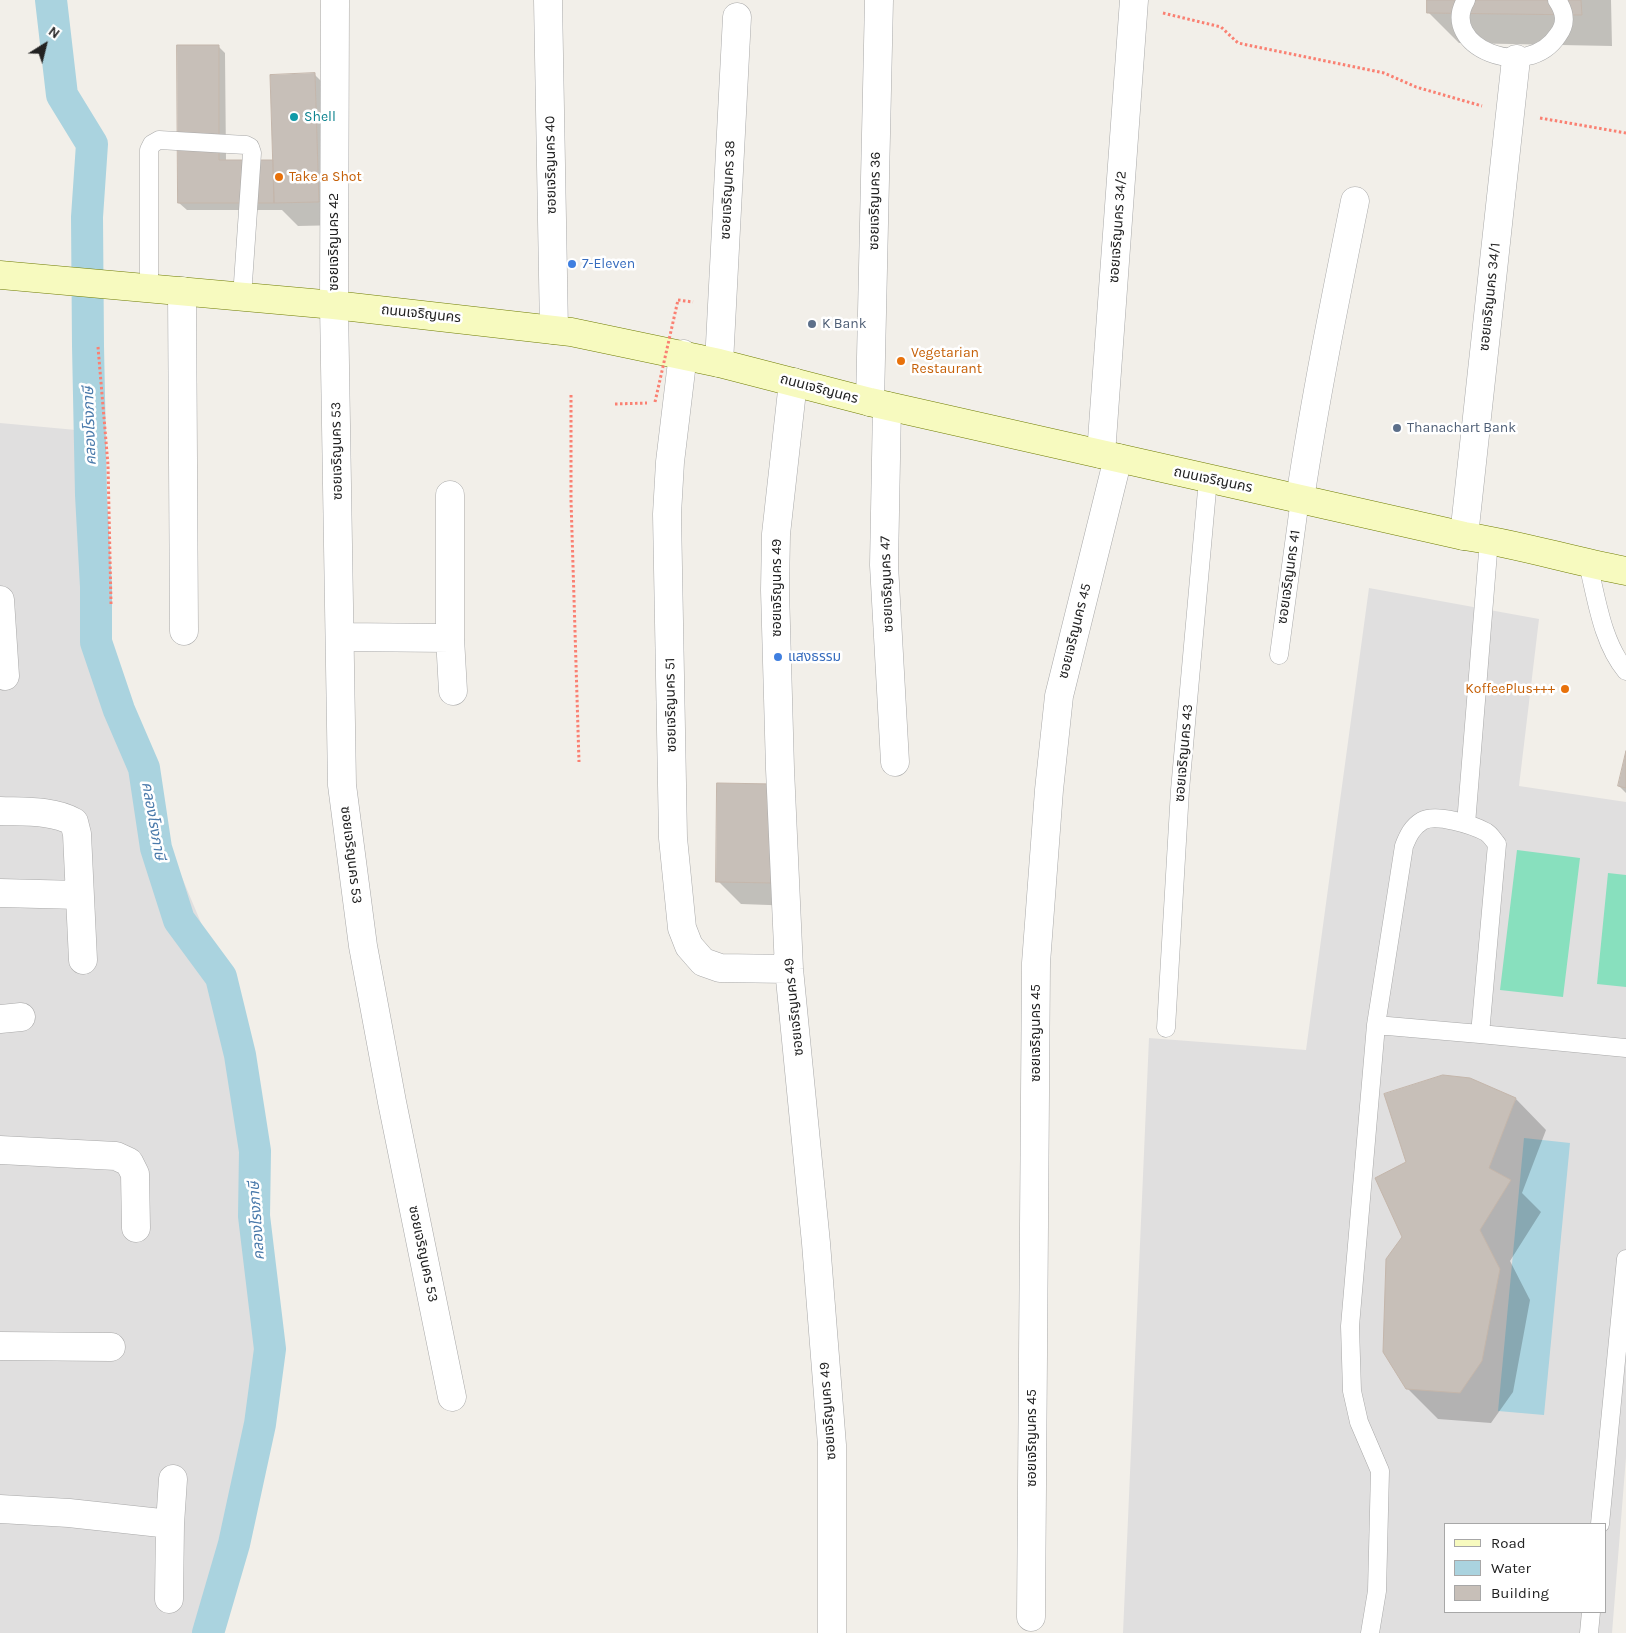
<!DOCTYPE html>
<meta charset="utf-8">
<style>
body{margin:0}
#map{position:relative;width:1626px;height:1633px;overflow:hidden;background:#f2efe9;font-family:Karla,sans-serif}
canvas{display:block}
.legend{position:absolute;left:1444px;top:1523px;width:162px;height:90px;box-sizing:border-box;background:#fff;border:1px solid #a7a7a7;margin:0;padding:6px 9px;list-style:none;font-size:15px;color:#222}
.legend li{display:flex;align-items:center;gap:10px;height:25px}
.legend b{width:25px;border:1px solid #a7a7a7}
.north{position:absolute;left:20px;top:20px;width:50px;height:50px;-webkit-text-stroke:4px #fff;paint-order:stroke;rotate:36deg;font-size:14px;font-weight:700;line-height:20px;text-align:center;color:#222}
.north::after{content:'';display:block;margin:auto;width:18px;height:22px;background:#222;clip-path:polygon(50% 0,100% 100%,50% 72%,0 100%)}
</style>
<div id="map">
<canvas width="1626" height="1633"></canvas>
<ul class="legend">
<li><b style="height:6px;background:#f7fabf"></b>Road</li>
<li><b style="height:14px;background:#aad3df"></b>Water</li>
<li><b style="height:14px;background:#c7bfb8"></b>Building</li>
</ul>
<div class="north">N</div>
</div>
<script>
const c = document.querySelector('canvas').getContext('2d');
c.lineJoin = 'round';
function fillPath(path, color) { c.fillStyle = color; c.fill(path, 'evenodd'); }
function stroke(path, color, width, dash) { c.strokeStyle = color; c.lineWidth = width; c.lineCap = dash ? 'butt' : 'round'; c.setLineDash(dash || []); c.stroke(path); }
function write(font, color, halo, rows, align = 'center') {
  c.font = font + ' Karla,"Noto Sans Thai",sans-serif'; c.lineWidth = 5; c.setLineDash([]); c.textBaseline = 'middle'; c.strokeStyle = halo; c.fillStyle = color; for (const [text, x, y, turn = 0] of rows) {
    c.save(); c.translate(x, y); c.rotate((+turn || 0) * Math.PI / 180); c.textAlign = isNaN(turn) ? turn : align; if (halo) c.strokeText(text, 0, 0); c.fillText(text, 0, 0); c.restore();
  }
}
const residential = new Path2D(`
 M0 423 98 432 111 650 165 837 246 1030 269 1439 224 1633H0Z
 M1369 588 1539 619 1519 786 1626 802V1457L1612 1633H1123L1149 1038 1306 1050ZM1445 1524H1605V1612H1445Z`);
const pitch = new Path2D(`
 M1517 850 1580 858 1563 997 1500 990Z
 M1608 873 1626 875V987L1597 984Z`);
const water = new Path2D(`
 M1524 1138 1570 1143 1544 1415 1498 1411Z`);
const shadow = new Path2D(`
 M1428 0H1611L1612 46 1459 43 1428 12Z
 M218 46 225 53 226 161H274L314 74 338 98 342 225 298 226 282 210H187L179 203Z
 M1626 756V793L1619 786Z
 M773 785 796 809V906L741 904 718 881Z
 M1516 1099 1546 1130 1522 1193 1541 1212 1510 1261 1530 1300 1513 1392 1491 1423 1438 1419 1407 1388 1384 1351Z`);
const canal = new Path2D(`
 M51 0 62 95 92 144 87 217 88 346 91 495 96 587V642L119 710 144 768 156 848 179 920 221 977 240 1055 255 1151 254 1216 270 1349 260 1424 234 1544 208 1633`);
const building = new Path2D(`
 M1427 0H1581L1582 15 1427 13Z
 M177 45H219V160H273L274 203H178Z
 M315 73 319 202 274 203 270 75Z
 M1626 751V788L1618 786Z
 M717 783 773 784V883L716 882Z
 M1443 1075 1470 1078 1516 1098 1489 1168 1511 1180 1480 1230 1500 1269 1482 1361 1460 1393 1406 1389 1383 1352 1386 1259 1402 1237 1375 1178 1406 1162 1384 1094Z`);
const path = new Path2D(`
 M1163 13 1221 27 1238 43 1384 73 1416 87 1482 106
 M1540 118 1626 133
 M678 300 693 302
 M98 347 108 465 111 604
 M571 395V500L579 762
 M615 404 647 403`);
const lane = new Path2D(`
 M1466 0C1438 46 1527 83 1558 35 1567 23 1565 12 1557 0
 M149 288V150L152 144 159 140 246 145 250 147 252 153 242 297
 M1588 564C1597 600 1602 642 1626 671
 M1279 655 1300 499
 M1466 824 1489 540
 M1376 1025 1480 1034
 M1166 1028 1180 790 1208 479
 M1600 1524 1626 1259
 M1370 1633 1377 1591 1380 1471 1359 1422 1352 1391 1350 1326 1376 1025 1404 846C1408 836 1412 827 1422 821 1436 813 1473 825 1486 832 1491 835 1493 840 1497 844L1480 1034 1626 1048
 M1589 1633 1591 1612`);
const street = new Path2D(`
 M335 0 334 305 342 785 363 946 392 1102 452 1397
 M548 0 554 330
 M182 291 184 631
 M683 354 670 462 667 514 673 838 682 928 689 946 703 962 720 968 789 969
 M719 363 737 17
 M793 382 776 534 775 590 780 769 789 969 816 1243 832 1445V1633
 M870 402 879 0
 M887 406 884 565 895 762
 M1101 454 1134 0
 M450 495V638L453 691
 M1300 499C1315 399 1335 300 1355 201
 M1464 536 1516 59
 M0 600 5 676
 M340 637 450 638
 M0 811C24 812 53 810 74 822L77 834 83 960
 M0 893 79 895
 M0 1019 21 1017
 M0 1150 116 1156 129 1162 135 1174 136 1228
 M0 1346 111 1347
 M0 1509 69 1513 170 1524 169 1599
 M170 1524 173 1479
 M1031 1617 1036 963 1049 790 1059 696 1118 458`);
const secondary = new Path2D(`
 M0 275 334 305 571 332 719 363 870 402 1464 536C1518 544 1572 561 1626 571`);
const pathBridge = new Path2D(`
 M655 402 678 300`);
const markers = [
 [294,117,5,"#0f9aa8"],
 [279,177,5,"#e8710a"],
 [572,264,5,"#3f7fe0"],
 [812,324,5,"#5c6f8a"],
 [901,361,5,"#e8710a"],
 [1397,428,5,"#5c6f8a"],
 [778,657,5,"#3f7fe0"],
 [1565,689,5,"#e8710a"]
];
const cultureNames = [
 ["Shell",304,117]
];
const streetNames = [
 ["ซอยเจริญนคร 40",551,165,-91],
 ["ซอยเจริญนคร 38",728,190,-87],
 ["ซอยเจริญนคร 36",875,201,-89],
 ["ซอยเจริญนคร 34/2",1118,227,-86],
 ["ซอยเจริญนคร 42",334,242,-90],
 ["ซอยเจริญนคร 34/1",1490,297,-84],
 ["ถนนเจริญนคร",421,314,6],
 ["ถนนเจริญนคร",819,389,15],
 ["ซอยเจริญนคร 53",337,451,-91],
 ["ถนนเจริญนคร",1213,480,12],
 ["ซอยเจริญนคร 41",1289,577,-82],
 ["ซอยเจริญนคร 47",887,584,-92],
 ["ซอยเจริญนคร 49",777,588,-90],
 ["ซอยเจริญนคร 45",1075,631,-76],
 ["ซอยเจริญนคร 51",671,705,-91],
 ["ซอยเจริญนคร 43",1184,753,-85],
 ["ซอยเจริญนคร 53",351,855,83],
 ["ซอยเจริญนคร 49",794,1007,-96],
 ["ซอยเจริญนคร 45",1036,1033,-90],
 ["ซอยเจริญนคร 53",423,1254,78],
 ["ซอยเจริญนคร 49",828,1411,-94],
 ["ซอยเจริญนคร 45",1032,1438,-90]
];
const foodNames = [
 ["Take a Shot",289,177],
 ["Vegetarian",911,353],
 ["Restaurant",911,369],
 ["KoffeePlus+++",1555,689,"right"]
];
const shopNames = [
 ["7-Eleven",582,264],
 ["แสงธรรม",788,657]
];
const serviceNames = [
 ["K Bank",822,324],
 ["Thanachart Bank",1407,428]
];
const waterNames = [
 ["คลองโรงภาษี",90,426,-92],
 ["คลองโรงภาษี",153,821,80],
 ["คลองโรงภาษี",257,1221,-94]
];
fillPath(residential, '#e0dfdf');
fillPath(pitch, '#88e0be');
fillPath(water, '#aad3df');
fillPath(shadow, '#0003');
stroke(canal, '#aad3df', 32);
fillPath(building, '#c7bfb8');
stroke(building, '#c4b6ab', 1);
stroke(lane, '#a9a9a9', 19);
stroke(street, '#a9a9a9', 29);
stroke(secondary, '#707d05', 29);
stroke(path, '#fa8072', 3, [2.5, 2.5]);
stroke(lane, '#fff', 18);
stroke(street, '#fff', 28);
stroke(secondary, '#f7fabf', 28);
stroke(pathBridge, '#fa8072', 3, [2.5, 2.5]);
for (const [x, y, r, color] of markers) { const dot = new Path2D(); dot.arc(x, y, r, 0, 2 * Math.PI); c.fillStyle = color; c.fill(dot); stroke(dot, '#fff', 2); }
write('14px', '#0d838f', '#fff', cultureNames, 'left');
write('14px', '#222', '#fff', streetNames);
write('14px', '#c56008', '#fff', foodNames, 'left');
write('14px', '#366cbe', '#fff', shopNames, 'left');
write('14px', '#4e5e75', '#fff', serviceNames, 'left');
write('italic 15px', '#4a7aab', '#fff', waterNames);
</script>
